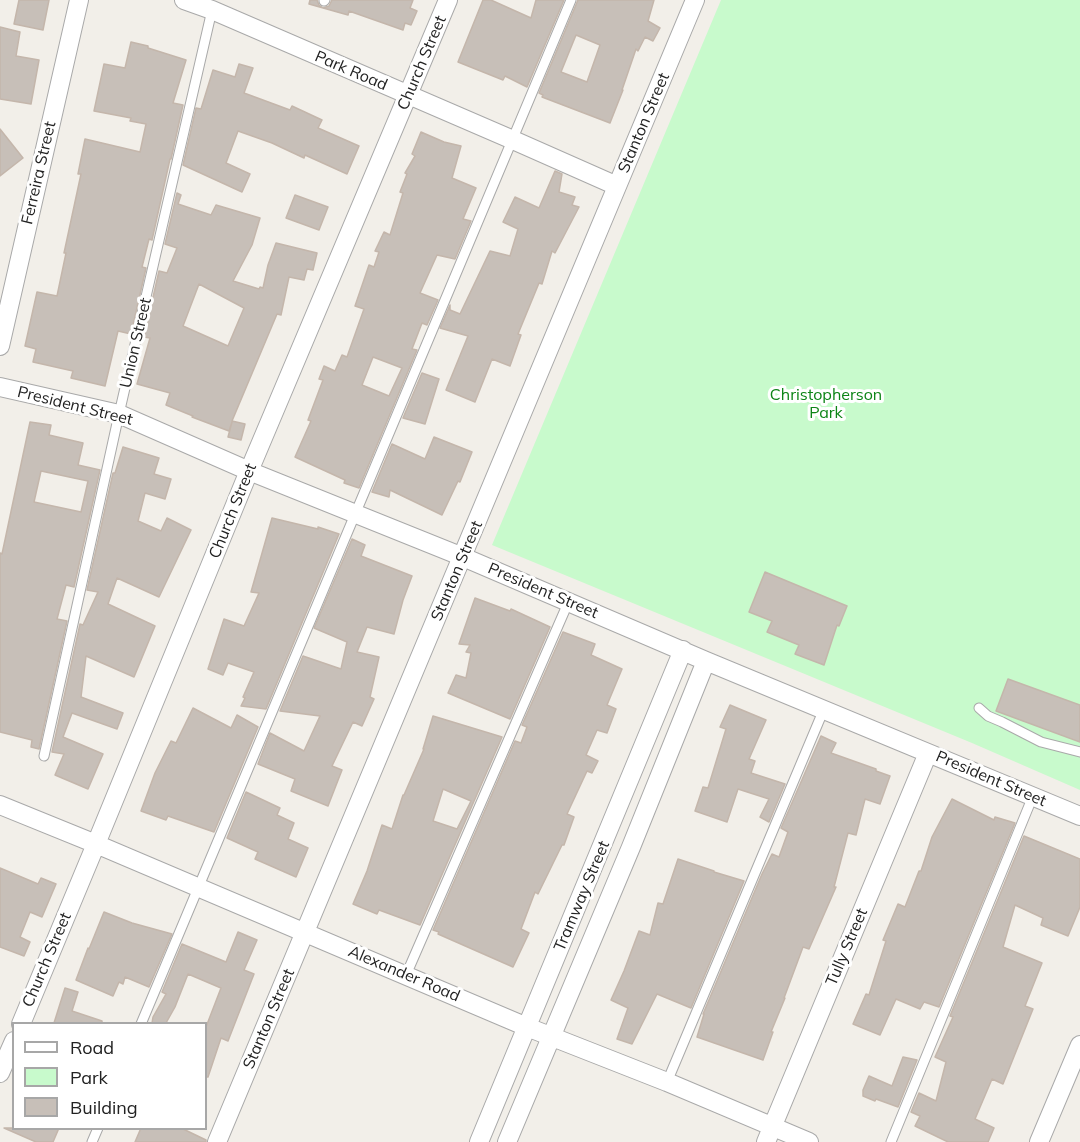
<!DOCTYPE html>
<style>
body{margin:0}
#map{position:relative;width:1080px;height:1142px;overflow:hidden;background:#f2efe9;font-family:Mulish,sans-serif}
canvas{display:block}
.legend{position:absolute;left:12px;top:1022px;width:195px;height:108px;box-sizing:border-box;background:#fff;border:2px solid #a7a7a7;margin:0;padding:8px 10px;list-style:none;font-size:18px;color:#222}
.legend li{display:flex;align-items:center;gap:12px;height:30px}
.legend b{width:30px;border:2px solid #a7a7a7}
</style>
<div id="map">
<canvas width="1080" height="1142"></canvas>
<ul class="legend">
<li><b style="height:8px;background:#fff"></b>Road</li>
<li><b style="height:16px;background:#c8facc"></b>Park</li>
<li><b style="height:16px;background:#c7bfb8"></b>Building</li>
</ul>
</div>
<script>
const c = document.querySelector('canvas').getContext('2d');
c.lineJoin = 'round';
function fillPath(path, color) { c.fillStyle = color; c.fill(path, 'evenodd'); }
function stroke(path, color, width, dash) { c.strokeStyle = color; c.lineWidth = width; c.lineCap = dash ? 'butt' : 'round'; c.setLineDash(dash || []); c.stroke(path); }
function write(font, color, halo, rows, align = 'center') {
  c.font = font + ' Mulish,sans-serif'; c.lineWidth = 6; c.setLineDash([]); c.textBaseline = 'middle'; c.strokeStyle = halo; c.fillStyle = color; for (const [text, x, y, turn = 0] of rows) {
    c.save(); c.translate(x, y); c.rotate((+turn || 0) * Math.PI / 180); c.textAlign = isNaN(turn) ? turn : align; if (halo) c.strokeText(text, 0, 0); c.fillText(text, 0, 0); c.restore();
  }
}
const park = new Path2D(`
 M721 0H1080V790L972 743 492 545Z`);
const building = new Path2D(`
 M19 0H49L43 30 14 24Z
 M310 0H317L319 5 323 8 329 6 332 0H413L410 8 417 11 411 25 405 23 403 30 349 11 348 15 309 4Z
 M483 0H491L531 18 536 0H564L527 87 505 76 503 80 458 62Z
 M578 0H654L648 21 660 28 653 41 645 37 638 51 636 49 622 90H623L610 123 542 97 543 95 539 93ZM576 35 600 45 587 82 561 72Z
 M0 27 20 32 16 56 39 60 31 104 0 99Z
 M131 42 148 46V48L186 60 173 103 183 105 171 159H170L152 240 149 239 142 267 146 268 131 334 118 331 105 386 71 378 73 371 33 362 36 349 25 346 37 292 57 296 66 253H64L81 174H78L85 139 140 152 146 124 130 121 131 118 94 111 104 64 125 68Z
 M239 64 253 68 244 93 290 110 292 106 322 120 318 128 359 146 347 174 305 155 304 158 272 143 238 131 226 163 250 174 242 192 183 165 196 108 201 109 213 70 235 77Z
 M0 129 23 158 0 176Z
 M421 132 444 142 461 146 452 178 476 188 463 219 471 221 455 259 437 255 420 293 438 300 427 325 422 323 412 349 417 350 359 488 344 483 345 480 295 457 311 421 308 420 323 380 319 379 324 366 335 371 342 355 347 357 364 309 355 306 369 265 374 267 379 252 375 251 384 232 390 235 403 193 400 192 407 174 405 173 415 156 412 154ZM373 357 402 368 389 396 362 385Z
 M555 171 562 174 559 192 575 197 572 205 579 207 555 253 552 251 542 284 539 283 518 334 521 335 510 366 492 359 475 402 446 390 468 336 440 328 450 305V310L460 314 490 251 510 256 518 229 503 222 515 197 539 208Z
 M177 193 181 195 178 204 211 215 216 205 260 218 252 245 233 281 259 289 260 287 263 288 268 265 276 243 317 253 313 270 307 269 304 280 289 277 281 315 277 314 232 421 245 424 241 440 228 437 232 422 229 431 192 417 193 416 166 405 170 393 137 384 150 338 144 337 159 271 167 273 177 248 165 244ZM199 284 244 308 228 346 183 326Z
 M295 195 328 207 319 230 286 218Z
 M422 373 439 379 425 424 403 418Z
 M30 422 51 425 49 435 83 443 78 465 100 470 74 587 66 585 57 619 67 621 39 749 31 747 32 740 0 732V553L2 554ZM41 471 88 481 81 512 34 502Z
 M434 437 472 452 460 482 458 481 442 515 390 490 389 497 372 492 392 444 425 459Z
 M123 447 159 458 154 474 171 479 165 499 145 493 138 521 161 531 167 518 191 530 159 597 117 578 108 604 155 626 134 677 86 656 81 697 123 713 117 729 72 713 63 737 103 754 88 789 55 775 64 754 52 752 80 624 83 625 98 592 87 590 113 473H115Z
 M272 518 318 529V527L339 534 266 709 241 706 245 698 243 697 254 672 228 663 223 675 208 669 224 619 244 626 259 593 251 592Z
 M352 539 365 545 361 556 412 576 403 600 394 634 367 627 357 652 379 657 370 697 374 699 362 726 353 722 332 766 342 770 328 806 291 791 295 779 258 764 270 733 304 751 320 716 280 711 303 656 341 669 347 642 314 628Z
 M765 572 847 606 839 626 837 625 824 665 795 654 799 645 767 632 772 621 749 612Z
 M475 598 510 611 511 609 550 627 510 719 448 693 456 675 466 678 471 653 466 652 470 645 459 644Z
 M563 632 595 644 591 655 622 669 607 705 616 709 607 733 597 730 586 755 598 761 592 773 587 771 567 814 574 817 564 845H562L538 894 535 892 521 929 529 933 513 967 438 934 439 932 433 930 515 741 521 743 527 727 522 725Z
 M1008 679 1080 705V742L996 711Z
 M730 705 766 720 749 759 755 761 751 773 785 784 769 822 760 817 769 799 738 789 727 822 695 811 703 787 708 788 726 729 720 727Z
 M193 708 231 728 237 715 258 727 214 832 168 816 166 820 141 811 155 773 171 741 176 743Z
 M433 716 502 737 420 925 379 910 377 914 353 904 367 871 382 825 392 829 403 795H404L424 749H423ZM443 789 471 801 457 829 433 821Z
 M821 736 836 743 831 753 876 769V771L890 776 880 804 865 799 856 835 848 833 834 887H836L809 949 803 947 784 998H785L771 1032H773L763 1060 697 1037 704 1014H703L762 874 772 854 779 857 788 832 781 828Z
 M246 792 280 808 277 815 294 823 288 839 308 848 296 877 255 859 258 852 227 838Z
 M952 799 994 820 995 817 1015 823 939 1007 924 1002 920 1009 896 999 880 1035 853 1024 866 994 869 995 886 941 883 940 898 904 905 907 919 871H921L932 837Z
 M1024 836 1080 859V907L1068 936 1041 925 1043 918 1015 905 1003 947 1042 963 1025 1006 1033 1009 1003 1084 992 1079 975 1119 994 1128 988 1142H948L915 1126 920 1116 911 1112 919 1093 936 1101 946 1062 935 1057 953 1017 950 1016Z
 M678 859 714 871V872L744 881 691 1008 657 994 632 1044 617 1039 628 1008 611 1000 624 971 639 931 650 935 658 903 663 904Z
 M0 868 38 884 41 878 56 884 42 917 30 912 20 937 30 942 24 956 0 947Z
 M104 912 132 923 172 934 149 987 125 977 123 984 119 982 113 996 76 980 88 948 89 949Z
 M238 932 257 940 244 970 254 974 228 1041 221 1038 208 1077H206V1027L221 988 188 974 175 1007 166 1023H152L153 1017 166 994 162 992 182 944 226 962Z
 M65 988 78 992 72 1011 102 1021V1023H54Z
 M903 1057 917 1060 898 1107 876 1099 875 1101 863 1096V1090L869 1076 892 1086Z
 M4 1128H59L53 1142H36Z
 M141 1128H181L206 1140V1142H135Z`);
const service = new Path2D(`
 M324 1 325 0
 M979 708 988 716 1002 722 1041 742 1080 752
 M44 756 119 414 212 10
 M406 975 568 603
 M141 1024 571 0
 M667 1082 824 709
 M92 1142 98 1128
 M891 1142 1033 796`);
const minor = new Path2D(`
 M184 0 212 10 513 140 617 186
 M0 346 79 0
 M0 387 119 414 249 471 463 557 706 661 1080 816
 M0 805 96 844 527 1027 667 1082 809 1142
 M21 1024 96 844 249 471 448 0
 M0 1073 14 1041
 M217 1142 695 0
 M479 1142 683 650
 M507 1142 631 847 706 661
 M766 1142 928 753
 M1039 1142 1080 1045`);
const streetNames = [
 ["Church Street",422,63,-67],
 ["Park Road",351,71,23],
 ["Stanton Street",644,123,-67],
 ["Ferreira Street",39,173,-77],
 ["Union Street",136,343,-77],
 ["President Street",75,406,14],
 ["Church Street",233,511,-68],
 ["Stanton Street",457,571,-67],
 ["President Street",543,591,23],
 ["President Street",991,779,23],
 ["Tramway Street",582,896,-67],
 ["Tully Street",847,947,-67],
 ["Church Street",47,960,-67],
 ["Alexander Road",404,974,23],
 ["Stanton Street",269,1019,-67]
];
const parkNames = [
 ["Christopherson",826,395],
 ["Park",826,413]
];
fillPath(park, '#c8facc');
fillPath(building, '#c7bfb8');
stroke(building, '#c4b6ab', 1.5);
stroke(service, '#a9a9a9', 11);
stroke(minor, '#a9a9a9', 20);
stroke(service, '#fff', 9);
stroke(minor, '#fff', 18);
write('16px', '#222', '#fff', streetNames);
write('16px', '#0c8416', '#fff', parkNames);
</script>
